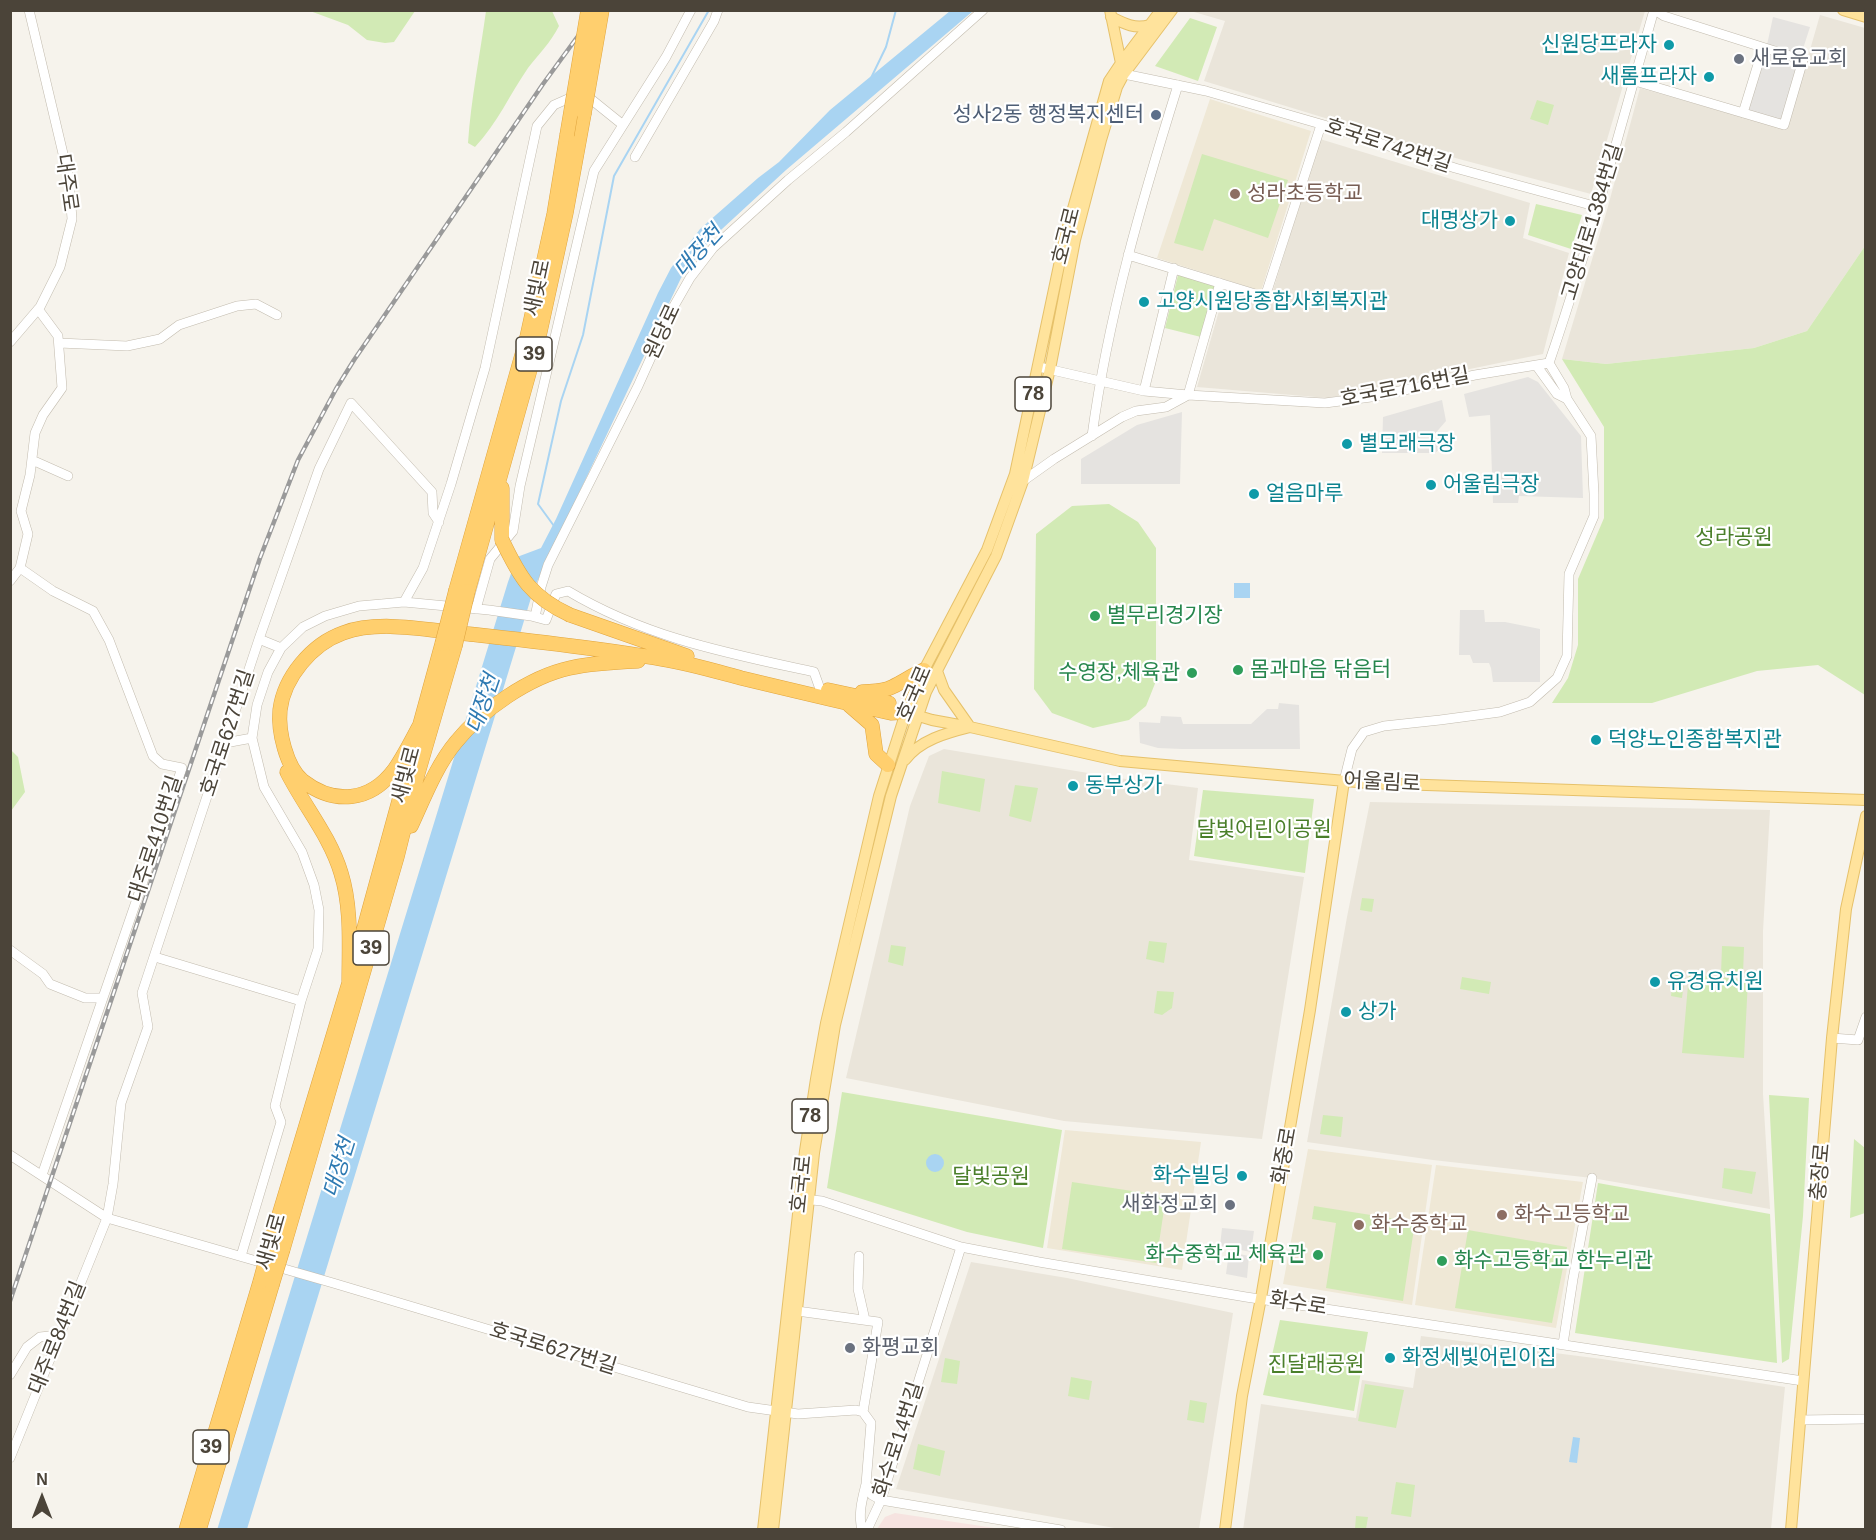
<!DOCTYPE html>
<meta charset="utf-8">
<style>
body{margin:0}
#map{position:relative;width:1876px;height:1540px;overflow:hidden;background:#f6f3ec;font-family:Helvetica,sans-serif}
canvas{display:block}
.frame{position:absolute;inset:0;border:12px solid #4b4439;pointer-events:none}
.north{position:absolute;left:12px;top:1468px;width:60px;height:60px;-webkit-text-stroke:4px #fff;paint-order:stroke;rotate:0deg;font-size:16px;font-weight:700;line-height:24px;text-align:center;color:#4b4439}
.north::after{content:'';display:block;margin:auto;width:21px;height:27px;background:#4b4439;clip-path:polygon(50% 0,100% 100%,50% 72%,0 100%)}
</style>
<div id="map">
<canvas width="1876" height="1540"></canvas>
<div class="frame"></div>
<div class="north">N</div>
</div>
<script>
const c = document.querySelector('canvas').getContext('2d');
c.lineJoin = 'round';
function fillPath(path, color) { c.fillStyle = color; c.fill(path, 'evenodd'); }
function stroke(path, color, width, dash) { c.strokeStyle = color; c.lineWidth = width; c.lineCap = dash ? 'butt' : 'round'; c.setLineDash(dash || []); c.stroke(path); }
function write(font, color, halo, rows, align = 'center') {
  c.font = font + ' Helvetica,"Noto Sans KR",sans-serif'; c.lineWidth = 4.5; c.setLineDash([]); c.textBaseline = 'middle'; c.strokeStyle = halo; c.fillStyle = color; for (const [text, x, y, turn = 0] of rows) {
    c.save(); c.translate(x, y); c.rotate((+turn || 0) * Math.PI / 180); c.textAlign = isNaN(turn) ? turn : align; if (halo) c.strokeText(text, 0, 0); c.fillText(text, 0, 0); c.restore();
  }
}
const residential = new Path2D(`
 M1195 10 1645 11 1591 194 1459 159 1204 81 1225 21 1194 12Z
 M1820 15 1865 28V246L1807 331 1754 348 1606 364 1562 359 1607 210 1640 88 1787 130Z
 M1320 139 1530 203 1523 238 1569 253 1543 354 1328 398 1197 387 1225 290 1269 303Z
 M944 749 1118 778 1198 788 1189 860 1304 877 1262 1139 1064 1121 846 1078 910 806 929 756Z
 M1370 802 1770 810 1763 931V1094L1770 1209 1592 1178 1433 1160 1307 1142 1347 917Z
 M971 1262 1067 1278 1233 1313 1199 1529H1120L896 1489Z
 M1421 1336 1602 1359 1785 1387 1771 1529 1243 1530 1261 1404 1356 1418 1362 1380 1413 1388Z`);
const education = new Path2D(`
 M1210 99 1311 131 1261 291 1157 258Z
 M1065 1130 1201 1142 1182 1270 1047 1248Z
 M1308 1149 1432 1165 1412 1305 1283 1284Z
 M1436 1165 1583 1182 1556 1328 1415 1305Z`);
const medical = new Path2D(`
 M895 1513 1001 1529H877L885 1517Z`);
const green = new Path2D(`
 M310 11 415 10V11L394 42 385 43 367 40 348 25Z
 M486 11H552L559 26C551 42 539 54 528 68 510 94 497 124 475 147L468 143C471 99 480 55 486 11Z
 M1190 18 1217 27 1198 81 1155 66Z
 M1537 100 1554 105 1548 125 1530 119Z
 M1202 154 1288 180 1268 238 1214 219 1203 251 1174 243Z
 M1536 204 1582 215 1571 249 1528 235Z
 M1865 246V695L1818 665 1757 671 1652 703H1552L1568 678 1578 645V579L1604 518V427L1562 359 1606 364 1754 348 1807 331Z
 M1178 275 1215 285 1201 337 1165 328Z
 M1109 504 1138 522 1156 548V681L1146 706 1129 720 1093 728 1052 713 1034 689 1036 534 1072 506Z
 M11 750 18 757 25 792 11 811Z
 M942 771 985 779 980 812 938 803Z
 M1015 785 1038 788 1031 822 1009 816Z
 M1203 790 1314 799 1305 873 1194 856Z
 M1362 898 1374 899 1372 912 1360 910Z
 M1149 941 1167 943 1164 963 1146 959Z
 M891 945 906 947 903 966 888 962Z
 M1722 946 1744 947 1743 975 1721 974Z
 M1674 973 1685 974 1682 998 1671 996Z
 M1689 974 1748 980 1744 1058 1682 1053Z
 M1462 977 1491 982 1489 994 1460 989Z
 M1157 991 1174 992 1172 1008 1162 1015 1154 1013Z
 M842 1092 1062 1130 1043 1248 967 1232 827 1188Z
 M1769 1095 1809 1098 1803 1216 1789 1359 1782 1363Z
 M1323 1115 1343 1117 1341 1137 1320 1134Z
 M1854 1139 1865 1148V1213L1850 1218Z
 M1724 1168 1756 1172 1752 1194 1722 1188Z
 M1072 1182 1166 1196 1156 1263 1062 1249Z
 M1598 1183 1770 1214 1777 1363 1575 1333Z
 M1314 1206 1415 1222 1403 1301 1326 1288 1336 1223 1312 1219Z
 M1468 1230 1567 1247 1552 1323 1455 1308Z
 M1280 1320 1368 1332 1354 1411 1263 1395Z
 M945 1358 960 1361 957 1384 941 1382Z
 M1071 1377 1092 1381 1089 1400 1068 1396Z
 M1365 1384 1404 1390 1396 1428 1358 1421Z
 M1190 1400 1207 1403 1204 1423 1187 1420Z
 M918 1444 945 1451 940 1476 913 1469Z
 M1396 1482 1415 1485 1411 1517 1391 1514Z
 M1356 1516 1368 1517 1366 1529H1355Z`);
const parking = new Path2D(`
 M1773 17 1810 27 1801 55 1767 45Z
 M1766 53 1798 63 1781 121 1748 112Z
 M1528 377 1538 382 1581 436 1583 498 1519 496 1518 503H1493L1490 415 1469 417 1464 394Z
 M1442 400 1446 421 1433 436 1443 446 1435 453H1382L1383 417Z
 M1182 412 1180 484H1081V459L1137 425Z
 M1460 610H1484L1485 622H1505L1540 629V682H1493L1491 668 1489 663H1473L1470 655H1459Z
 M1279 703 1299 705 1300 749H1182L1158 748 1140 743 1139 722 1160 723 1161 716 1181 717 1183 724H1251L1267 709H1278Z
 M1222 1228 1254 1231 1251 1252 1220 1246Z
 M1229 1252 1249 1256 1247 1278 1226 1274Z`);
const water = new Path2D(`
 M950 11H973L786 170 709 241 681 278 534 588 247 1529 217 1530 508 582 517 557 541 548 556 519 658 293 671 268 700 229 758 178 779 162 830 110Z
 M1234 583H1250V598H1234Z
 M926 1163a9 9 0 1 1 18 0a9 9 0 1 1-18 0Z
 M1573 1437 1580 1438 1577 1463 1569 1462Z`);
const stream = new Path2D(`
 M871 78 886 47 896 10
 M554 526 538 504 561 401 583 335 614 176 709 10`);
const minor = new Path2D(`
 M1124 74 1206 91 1331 127 1455 168 1598 207
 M1635 81 1784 125 1803 60 1664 16 1655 10
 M1743 113 1763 48
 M635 157 714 21 718 10
 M1128 255 1265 297 1321 125
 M38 309 58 336 62 388 43 415 35 433 30 475 21 511 28 534 20 568 53 591 93 611 109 640 153 756 162 764 182 768 42 1175
 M10 342 40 307 60 267 72 219 69 179 29 10
 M59 343 127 346 160 339 179 325 237 306 256 304 277 315
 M1549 363C1589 247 1620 128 1654 10
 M1536 365 1557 394 1567 399
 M1039 367 1144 391 1188 395 1325 403 1371 397 1475 375 1549 363
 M1144 391 1174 268
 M1188 395 1220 283
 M1092 436C1108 316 1142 200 1178 85
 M32 460 68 476
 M1023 481 1054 459 1122 417 1136 411 1166 407 1188 395
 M10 581 20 568
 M404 602 423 568 451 484 485 368 537 126 554 105 572 97 592 100 623 125
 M476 609 490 559 513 531 520 486 594 171 666 57 691 10
 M535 617 541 587 548 565 638 386 674 306 690 278 713 248 788 180 846 132 983 10
 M259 639 281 648
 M225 743 252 738
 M1344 781 1352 749 1364 732 1384 726 1440 720 1500 712 1530 702 1557 678 1567 656 1569 574 1594 516V494L1591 436 1567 399 1564 388 1549 363
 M10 950 43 974 50 984 85 998H103
 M155 957 301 1001
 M1832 1038 1858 1040 1866 1017
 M10 1155 107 1218 333 1283 748 1407 798 1414 856 1410 863 1412 871 1423 866 1484 872 1495 881 1500 1061 1530
 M802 1199 822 1201 961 1247 1039 1262 1246 1297 1803 1381
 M241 1256 281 1122 275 1106 301 1001 318 949 319 910 314 885 302 852 264 787 252 738 257 705 268 672 281 648 303 627 325 616 359 606 404 602 489 610 531 616 546 620 556 594 568 591C647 638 727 653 814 672L820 689
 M859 1256 858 1289 865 1320
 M797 1311 878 1322 863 1412
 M1563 1344 1573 1279 1592 1178
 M10 1375 27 1347 40 1337 59 1335
 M1800 1420 1866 1419
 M10 1458 107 1218 113 1184 121 1103 148 1027 142 993 259 639 319 469 351 403 432 492 433 513 439 522
 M862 1530C858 1514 862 1500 866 1484
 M867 1530 881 1500 961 1247`);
const major = new Path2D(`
 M1110 10 1122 68
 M1843 10 1866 17
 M1111 17C1125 24 1134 29 1150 25
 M912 714 932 720 970 727 1120 761 1368 783 1866 800
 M905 760C920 740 946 733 970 727L944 690 937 671
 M763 1530 805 1151 816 1079 826 1023 879 796 906 712 924 670 987 550 1015 474 1065 237 1109 81 1121 63 1161 10
 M773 1530 814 1153 835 1025 891 796 926 692 996 556 1023 481 1050 369 1075 240 1101 140 1117 87 1124 74 1172 10
 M1225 1530 1242 1396 1261 1298 1310 1010 1344 781
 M1791 1530 1832 1038 1846 909 1866 816`);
const highway = new Path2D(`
 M502 488V540
 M456 590 527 337 554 214 567 135
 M468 591 538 341 566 213 584 114
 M570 615 687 656
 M828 690 889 703
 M862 692C872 691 882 692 892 687 903 682 912 675 924 670
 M849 705 872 725 876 754 888 765
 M421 723C412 739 404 756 394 770 370 802 334 805 303 781 286 767 278 731 280 710 284 677 312 644 343 633 380 619 431 631 469 634 533 641 598 648 662 659 688 663 715 671 741 678 791 690 841 702 891 713L906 712
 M287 772C304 806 330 836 341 873 352 908 349 947 349 983
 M411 826C424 798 436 766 456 742 482 710 529 677 570 668 592 663 615 662 638 661
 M270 1245 349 983 442 644
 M283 1249 397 857 418 773 455 646
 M186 1530 260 1282
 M199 1530 272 1285`);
const rail = new Path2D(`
 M10 1301 260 558 298 460 336 389 354 360 543 84 597 10`);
const highwayBridge = new Path2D(`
 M584 114 602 10
 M567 135 588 10
 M502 540C520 578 531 597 570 615
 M442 644 456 590
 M455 646 468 591
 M260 1282 270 1245
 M272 1285 283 1249`);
const markers = [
 [1669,45,6,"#0f9aa8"],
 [1739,59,6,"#6b7280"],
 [1709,77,6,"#0f9aa8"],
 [1156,115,6,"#5c6f8a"],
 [1235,194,6,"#8d6e63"],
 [1510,221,6,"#0f9aa8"],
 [1144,302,6,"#0f9aa8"],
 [1347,444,6,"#0f9aa8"],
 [1431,485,6,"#0f9aa8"],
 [1254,494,6,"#0f9aa8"],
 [1095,616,6,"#2e9e5b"],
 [1238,670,6,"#2e9e5b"],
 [1192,673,6,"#2e9e5b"],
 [1596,740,6,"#0f9aa8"],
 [1073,786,6,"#0f9aa8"],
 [1655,982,6,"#0f9aa8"],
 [1346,1012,6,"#0f9aa8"],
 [1242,1176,6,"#0f9aa8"],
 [1230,1205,6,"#6b7280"],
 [1502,1215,6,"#8d6e63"],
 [1359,1225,6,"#8d6e63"],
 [1318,1255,6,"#2e9e5b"],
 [1442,1261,6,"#2e9e5b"],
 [850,1348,6,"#6b7280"],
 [1390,1358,6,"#0f9aa8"]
];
const shields = [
 [534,354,36],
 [1033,394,36],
 [371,948,36],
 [810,1116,36],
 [211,1447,36]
];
const shieldNames = [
 ["39",534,354],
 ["78",1033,394],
 ["39",371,948],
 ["78",810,1116],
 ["39",211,1447]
];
const cultureNames = [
 ["신원당프라자",1657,45,"right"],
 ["새롬프라자",1697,77,"right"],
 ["대명상가",1498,221,"right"],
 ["고양시원당종합사회복지관",1156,302],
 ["별모래극장",1359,444],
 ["어울림극장",1443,485],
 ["얼음마루",1266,494],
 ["덕양노인종합복지관",1608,740],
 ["동부상가",1085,786],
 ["유경유치원",1667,982],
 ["상가",1358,1012],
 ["화수빌딩",1230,1176,"right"],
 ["화정세빛어린이집",1402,1358]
];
const worshipNames = [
 ["새로운교회",1751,59],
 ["새화정교회",1218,1205,"right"],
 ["화평교회",862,1348]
];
const serviceNames = [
 ["성사2동 행정복지센터",1144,115]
];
const streetNames = [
 ["호국로742번길",1388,146,18],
 ["대주로",66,183,82],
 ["고양대로1384번길",1593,222,-73],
 ["호국로",1067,236,-76],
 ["새빛로",538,288,-78],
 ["원당로",663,332,-65],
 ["호국로716번길",1405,388,-11],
 ["호국로",915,694,-67],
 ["호국로627번길",228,733,-72],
 ["새빛로",407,775,-75],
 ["어울림로",1382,783,3],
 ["대주로410번길",156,839,-72],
 ["화중로",1285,1156,-80],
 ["충장로",1821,1172,-85],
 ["호국로",802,1184,-84],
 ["새빛로",272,1242,-74],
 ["화수로",1298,1304,9],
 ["대주로84번길",58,1338,-68],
 ["호국로627번길",553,1349,17],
 ["화수로14번길",899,1440,-72]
];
const educationNames = [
 ["성라초등학교",1247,194],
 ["화수고등학교",1514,1215],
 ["화수중학교",1371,1225]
];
const parkNames = [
 ["성라공원",1734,538],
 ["달빛어린이공원",1264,830],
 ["달빛공원",991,1177],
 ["진달래공원",1316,1365]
];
const leisureNames = [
 ["별무리경기장",1107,616],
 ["몸과마음 닦음터",1250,670],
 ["수영장,체육관",1180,673,"right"],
 ["화수중학교 체육관",1306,1255,"right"],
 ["화수고등학교 한누리관",1454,1261]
];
const waterNames = [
 ["대장천",699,252,-48],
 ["대장천",484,704,-71],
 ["대장천",340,1168,-73]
];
fillPath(residential, '#eae5da');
fillPath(education, '#efe8d6');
fillPath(medical, '#f6e3e0');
fillPath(green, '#d2eab5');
fillPath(parking, '#e5e3e0');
fillPath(water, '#a9d4f2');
stroke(stream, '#a9d4f2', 2);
stroke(minor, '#c2bbae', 10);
stroke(major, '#e6c16a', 12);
stroke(highway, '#e0a43c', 15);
stroke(minor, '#fff', 9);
stroke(major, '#ffe39c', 10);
stroke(highway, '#ffcf6e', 14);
stroke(rail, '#9a9a9a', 4.5);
stroke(rail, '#fff', 2, [7]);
stroke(highwayBridge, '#e0a43c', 15, []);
stroke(highwayBridge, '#ffcf6e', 14);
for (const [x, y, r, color] of markers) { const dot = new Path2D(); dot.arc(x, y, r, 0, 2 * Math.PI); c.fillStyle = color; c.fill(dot); stroke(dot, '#fff', 2); }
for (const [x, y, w] of shields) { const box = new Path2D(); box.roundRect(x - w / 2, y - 17, w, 34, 4.5); c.fillStyle = '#fff'; c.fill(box); stroke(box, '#4b4439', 1.5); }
write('bold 20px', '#4b4439', null, shieldNames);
write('21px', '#0d838f', '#fff', cultureNames, 'left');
write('21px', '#5b616d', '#fff', worshipNames, 'left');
write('21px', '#4e5e75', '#fff', serviceNames, 'right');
write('21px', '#4b4439', '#fff', streetNames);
write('21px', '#785e54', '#fff', educationNames, 'left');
write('21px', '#4a7f2a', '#fff', parkNames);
write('21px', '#27864d', '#fff', leisureNames, 'left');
write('italic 22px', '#2e7ab2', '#fff', waterNames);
</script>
